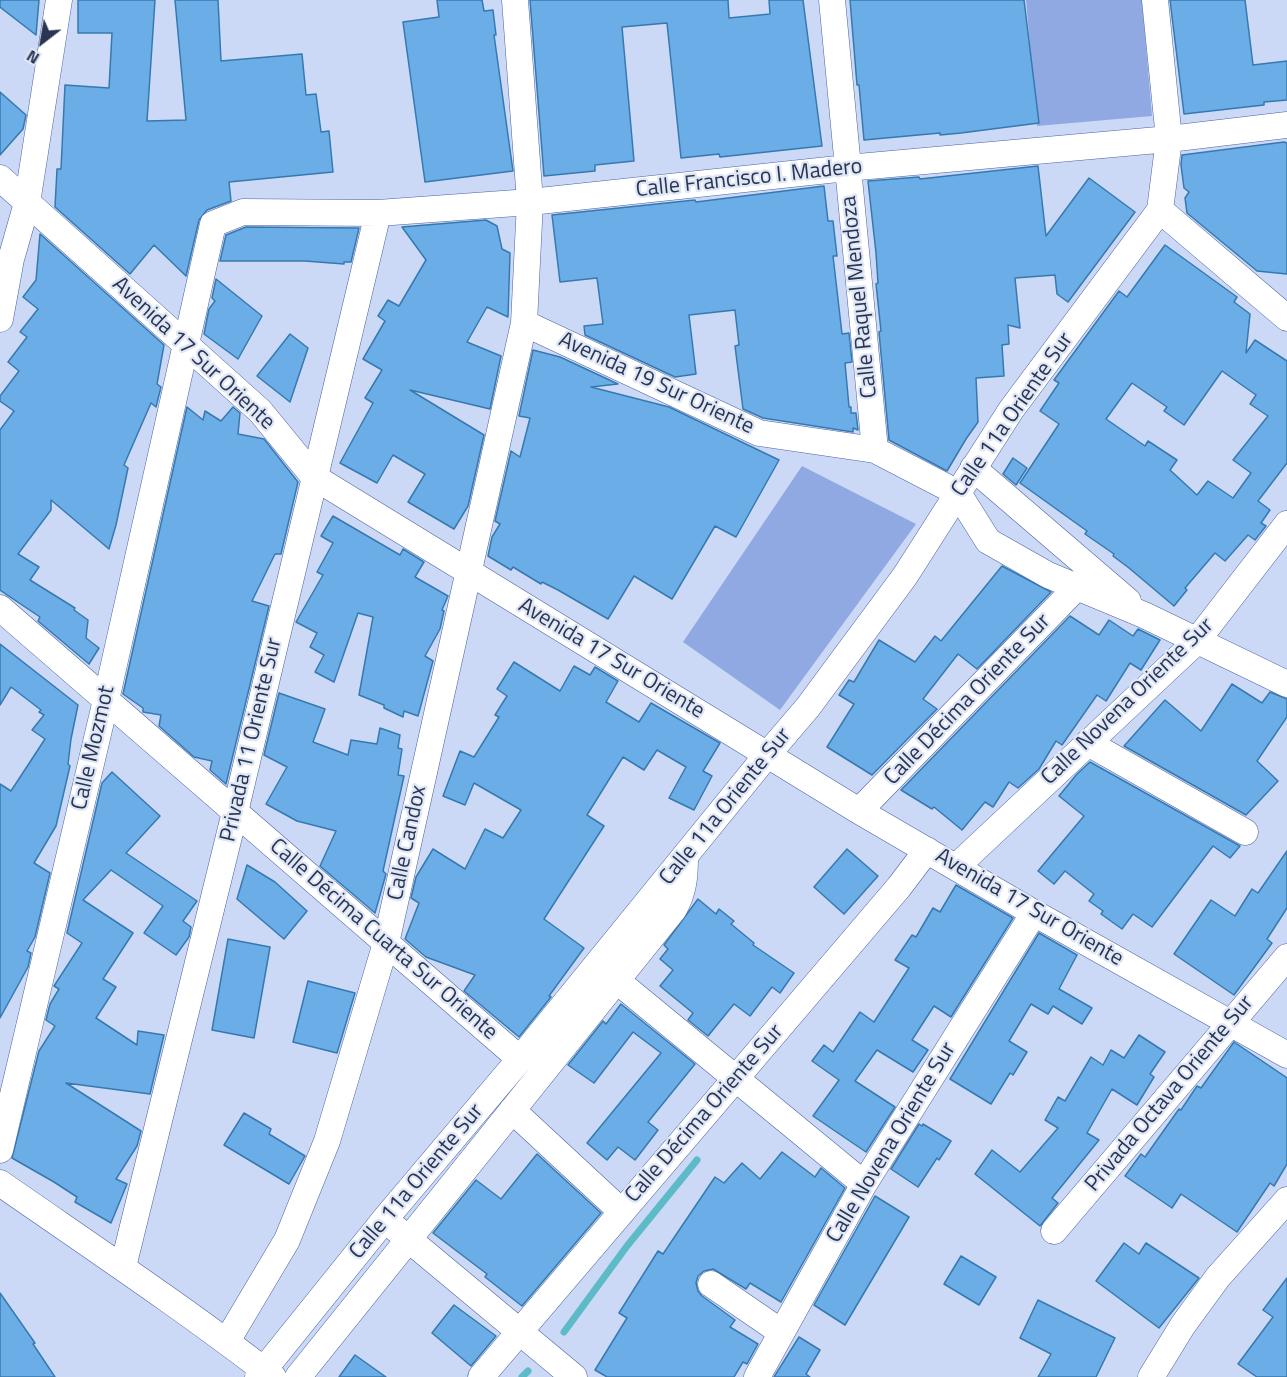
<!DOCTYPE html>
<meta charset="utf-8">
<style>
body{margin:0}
#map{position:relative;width:1287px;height:1377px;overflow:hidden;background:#cbd9f6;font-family:"Titillium Web",sans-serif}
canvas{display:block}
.north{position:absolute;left:12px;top:12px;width:60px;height:60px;-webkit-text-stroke:4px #dfe6f5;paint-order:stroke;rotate:211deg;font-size:16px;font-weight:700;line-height:24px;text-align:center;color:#293552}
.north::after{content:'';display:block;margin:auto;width:21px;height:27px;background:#293552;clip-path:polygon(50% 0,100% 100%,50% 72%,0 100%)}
</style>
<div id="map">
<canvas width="1287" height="1377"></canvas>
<div class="north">N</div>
</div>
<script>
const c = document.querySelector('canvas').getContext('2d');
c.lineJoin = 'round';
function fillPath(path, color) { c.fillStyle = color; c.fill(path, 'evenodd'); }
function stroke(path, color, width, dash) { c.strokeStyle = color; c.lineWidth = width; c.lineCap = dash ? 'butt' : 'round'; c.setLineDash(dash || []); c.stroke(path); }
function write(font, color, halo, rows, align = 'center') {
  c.font = font + ' "Titillium Web",sans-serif'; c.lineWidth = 4.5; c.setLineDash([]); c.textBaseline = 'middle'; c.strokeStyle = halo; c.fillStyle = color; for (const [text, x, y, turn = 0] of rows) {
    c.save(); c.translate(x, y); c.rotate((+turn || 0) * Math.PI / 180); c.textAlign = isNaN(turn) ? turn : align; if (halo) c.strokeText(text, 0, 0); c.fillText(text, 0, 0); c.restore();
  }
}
const green = new Path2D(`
 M1026 0H1142L1152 116 1037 126Z
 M802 466 916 524 780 710 683 642Z`);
const stream = new Path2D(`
 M564 1332 627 1246 697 1160
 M522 1377 528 1371`);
const building = new Path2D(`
 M0 0H39L36 35 0 7Z
 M78 0H155L147 121 186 120 175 0H218L221 61 302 54 306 95 316 94 321 132 329 131 333 172 229 182 231 201 207 210 199 220 186 276 154 245 130 274 55 207 57 169H61L65 85 109 88 112 33H78Z
 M437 0H482L484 11 493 10 496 35H494L513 171 425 182 403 22 439 17Z
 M530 0H728L729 18 770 14 769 0H803L822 146 720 157 719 154 681 158 667 23 622 27 634 161 595 165V171L544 176Z
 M850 0H1024L1039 123 961 133 940 135V133L864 140 859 85H857Z
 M1170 0H1245L1253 65 1287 61V100L1264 102V105L1184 114Z
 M0 92 26 115 23 129 0 155Z
 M1284 142 1287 143V274L1257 271 1187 213 1185 198 1189 192 1184 188 1181 165 1182 155Z
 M1038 166 1046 236 1089 178 1135 212 1068 302 1057 294 1055 275 1015 278 1020 328 1008 325 1009 344 1002 345 1004 376 976 378 978 422 966 439 947 471 889 440 879 332 881 331 876 284 878 283 876 253 868 181 919 177 920 179Z
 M824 186 828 221H833L837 256H833L842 334 849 333 852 362 845 363 849 407H851V413H856L858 430 853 428V432L763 418 743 409 735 346 739 345 735 310 689 315 696 374 675 377 585 335 584 326 603 324 597 278 560 282 552 215 695 200 696 202Z
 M486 220 497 226 502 249 510 253 508 317 487 307 467 342 501 356 490 409 410 390 484 435 468 506 454 529 408 502 425 474 393 455 377 483 340 463 373 403 365 398 382 370 363 359 385 321 378 316 388 300 399 306 426 260 402 227Z
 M246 227 359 228 351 262H344V264L305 261H220L226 235Z
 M40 234 164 345 157 384 161 387 156 407 151 403 124 465 128 468 116 525 109 549 51 500V510L18 554 39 567 30 580 75 608 74 610 88 620 86 638 99 648 89 664 38 621 40 617 0 590V430L14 411 0 401V396L19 371 8 362 27 337 20 332 38 309 23 297 36 280Z
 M1165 245 1237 297 1234 302 1250 314 1246 353 1255 340 1287 361V463L1258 501 1270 510 1261 523 1266 526 1255 540 1248 535 1225 561 1215 553 1185 588 1187 590 1174 606 1129 568 1113 556 1114 554 1085 534 1087 531 1020 483 1059 424 1040 411 1059 383 1054 380 1119 291 1127 297ZM1222 371 1256 395 1250 404 1268 416 1233 460 1251 473 1233 498 1208 481 1197 495 1170 470 1177 460 1148 441 1145 446 1106 419 1132 383 1167 407 1164 411 1184 425Z
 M216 279 262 316 238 359 204 334 209 309 215 301 212 298Z
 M290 334 308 348 290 402 257 376Z
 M533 350 560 357 618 384 591 387 669 407 779 460 736 537 715 526 672 599 634 576 608 619 558 590 542 582 541 584 513 567 511 570 488 556 492 537 500 524 495 521 511 451 520 457 530 418 519 416Z
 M187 407 203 420 205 411 221 421 233 407 240 413 238 434 264 439 298 482 281 554H275L252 601 269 606 226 784 210 770 212 761 194 757 159 726 161 715 143 712V708L123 694Z
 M1013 458 1027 468 1016 485 1003 474Z
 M333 516 400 555 403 549 424 562 415 577 448 596 442 610 444 611 440 629 425 656 433 661 418 716 404 711 403 717 384 708V705L359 695 373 617 358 613 334 682 315 672 324 655 310 647 317 633 296 622 323 575 317 572 333 543 321 536Z
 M1002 566 1051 592 977 669 958 654 923 699 937 709 872 775 827 747 854 704 839 695 849 680 854 682 879 640 915 662 935 636 941 641Z
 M1070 616 1099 635 1109 620 1133 636 1138 629 1160 640 1141 670 1130 663 1106 701 1097 695 1062 745 1056 741 1039 769 1018 788 1009 782 993 807 985 802 962 830 934 807 932 809 901 790Z
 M0 644 78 705 71 739 68 764 70 766 56 826 34 863 50 873 35 937 27 951 31 953 28 967 0 1018V784L11 791 45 739 32 730 44 715 39 712 41 710 11 687 0 705Z
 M514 662 560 691 574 666 590 675 595 667 618 681 606 702 639 722 651 703 720 743 703 771 712 776 694 810 669 798 686 767 657 750 644 770 623 757 587 815 604 826 544 919 584 948 549 996 551 997 519 1037 464 991 475 975 426 957 405 939 419 903 411 898 416 877 433 849 465 869 485 829 503 838 521 810 474 783 465 805 443 796 460 751 474 757 499 717 495 715 507 696 497 689Z
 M1232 684 1262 703 1270 692 1287 699V717L1257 761 1278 781 1246 815 1124 746 1165 700 1201 731Z
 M279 693 325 709 313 742 348 755 351 740 377 744 380 728 400 735 398 748 402 749 398 775 404 776 383 871 386 874 375 913 320 866 336 831 297 821 266 804 287 767 264 755Z
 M1090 762 1240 846 1230 858 1213 846 1152 927 1133 914 1122 929 1101 914 1103 911 1089 901 1094 894 1065 871 1054 884 1038 871 1084 816 1059 796 1077 774Z
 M112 772 160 816 126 853 197 901 183 921 191 927 189 937 176 955 144 933 163 906 111 870 83 900 133 933 103 979 116 987 96 1018 137 1045 138 1031 164 1035 150 1094 66 1083 141 1131 137 1146 116 1179 127 1184 111 1223 75 1202 77 1197 54 1182 12 1158 39 1051 55 1026 46 1020 50 1004 59 989 54 986 82 943 67 933 102 783Z
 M847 849 878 876 844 914 814 887Z
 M1287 851V908L1267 939 1272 943 1234 995 1174 954 1211 900 1235 916 1252 889 1258 893Z
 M247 865 275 882 307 911 284 939 237 899Z
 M956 885 1013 918 951 1017 934 1006 912 1040 928 1050 913 1072 877 1050 855 1081 895 1107 866 1152 813 1116 839 1080 812 1061 824 1045 833 1052 860 1012 874 1022 909 968 895 960 912 935 916 937 933 908 940 912Z
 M698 899 716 914 719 909 734 921 731 924 754 943 753 945 794 973 780 993 772 987 750 1016 734 1004 708 1036 688 1020 693 1013 660 986 673 970 660 959 668 949 664 945Z
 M1039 933 1077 955 1059 989 1092 1008 1082 1024 1053 1006 1048 1014 1031 1004 1009 1041 1027 1052 1013 1075 1010 1073 991 1104 950 1079Z
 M228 939 270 947 254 1038 212 1030Z
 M308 981 355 993 337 1053 293 1042Z
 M621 1004 695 1064 648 1122 658 1130 635 1160 618 1147 607 1160 587 1143 661 1053 633 1032 594 1083 568 1065 603 1021 606 1024Z
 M1139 1035 1165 1052 1150 1074 1154 1077 1137 1105 1112 1089 1087 1133 1099 1140 1052 1198 1058 1203 1040 1226 975 1174 992 1150 1020 1172 1058 1128 1045 1120 1058 1097 1065 1101 1091 1057 1103 1065 1111 1050 1124 1058Z
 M1234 1042 1287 1078V1164L1274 1186 1270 1183 1237 1232 1181 1194 1172 1208 1125 1176 1141 1154 1145 1157 1179 1109 1181 1110 1197 1086 1201 1088Z
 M244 1113 271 1129 269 1134 305 1156 289 1184 224 1145Z
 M919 1124 922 1126 923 1124 951 1141 939 1160 937 1158 918 1187 891 1169Z
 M782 1152 815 1177 821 1168 845 1188 781 1302 750 1283 746 1289 713 1269 704 1271 698 1276 696 1283 698 1291 702 1296 735 1320 730 1327 758 1344 747 1364 743 1362 734 1377H607L595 1370 627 1318 619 1313 658 1251 663 1254 715 1177 724 1183 742 1163 760 1179Z
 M537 1154 601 1213 522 1306 485 1277 487 1274 433 1233 476 1180 501 1199Z
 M875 1196 909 1217 845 1325 814 1305Z
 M1124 1243 1139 1254 1146 1243 1199 1278 1159 1328 1096 1281Z
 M961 1256 996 1277 979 1305 944 1284Z
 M1287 1278V1377H1257L1238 1364 1273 1317 1263 1310Z
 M0 1293 35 1343 33 1344 55 1377H0Z
 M1038 1300 1115 1338 1096 1377H1038L1051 1354 1020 1338Z
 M454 1305 496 1336 471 1366 432 1333Z
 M799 1337 820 1350 806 1374 810 1377H774Z
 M355 1355 386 1377H339Z`);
const minor = new Path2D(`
 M832 0 875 450
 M0 178 260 411 314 477 859 811 1034 913 1287 1055
 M1160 210 1287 318
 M0 319 11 259 27 203 59 0
 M524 323 759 433 875 450 958 493 988 541 1048 575 1144 615 1287 684
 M973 468 1128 601
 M0 608 520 1059
 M1088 743 1245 832
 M859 811 1076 588
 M956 867 1196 642 1287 524
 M616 980 864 1184
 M512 1110 622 1212
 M0 1150 106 700 213 224 243 212 378 213 530 202 847 168 1169 139 1287 125
 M0 1183C92 1247 185 1309 273 1377
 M395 1228 574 1377
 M1054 1231 1287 957
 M123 1267 235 812 378 213
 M711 1284 781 1332
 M227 1341 287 1240 327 1141 386 943 524 323 530 202 515 0
 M258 1377 385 1219 520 1059 767 755 808 707 905 576 1011 410 1160 210 1169 139 1155 0
 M298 1377 674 909C684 891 685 876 685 856
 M481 1377 899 887 927 850
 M757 1377 864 1184 1034 913
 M1151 1377 1183 1325 1218 1277 1287 1200`);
const streetNames = [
 ["Calle Francisco I. Madero",749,179,-6],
 ["Calle Raquel Mendoza",860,297,-96],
 ["Avenida 17 Sur Oriente",193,354,43],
 ["Avenida 19 Sur Oriente",656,384,25],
 ["Calle 11a Oriente Sur",1013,415,-55],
 ["Avenida 17 Sur Oriente",611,659,31],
 ["Calle Décima Oriente Sur",968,700,-46],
 ["Calle Novena Oriente Sur",1128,702,-44],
 ["Privada 11 Oriente Sur",252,740,-77],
 ["Calle Mozmot",94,748,-77],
 ["Calle 11a Oriente Sur",726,807,-51],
 ["Calle Candox",408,843,-78],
 ["Avenida 17 Sur Oriente",1029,908,30],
 ["Calle Décima Cuarta Sur Oriente",383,940,41],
 ["Privada Octava Oriente Sur",1170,1094,-50],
 ["Calle Décima Oriente Sur",705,1114,-49],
 ["Calle Novena Oriente Sur",892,1143,-59],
 ["Calle 11a Oriente Sur",417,1182,-50]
];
fillPath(green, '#90a9e3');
stroke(stream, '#5cbbc7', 7);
fillPath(building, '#6baee7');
stroke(building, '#3679b0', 1.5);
stroke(minor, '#4963a4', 27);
stroke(minor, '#fff', 26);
write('22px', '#293552', '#dfe6f5', streetNames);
</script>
